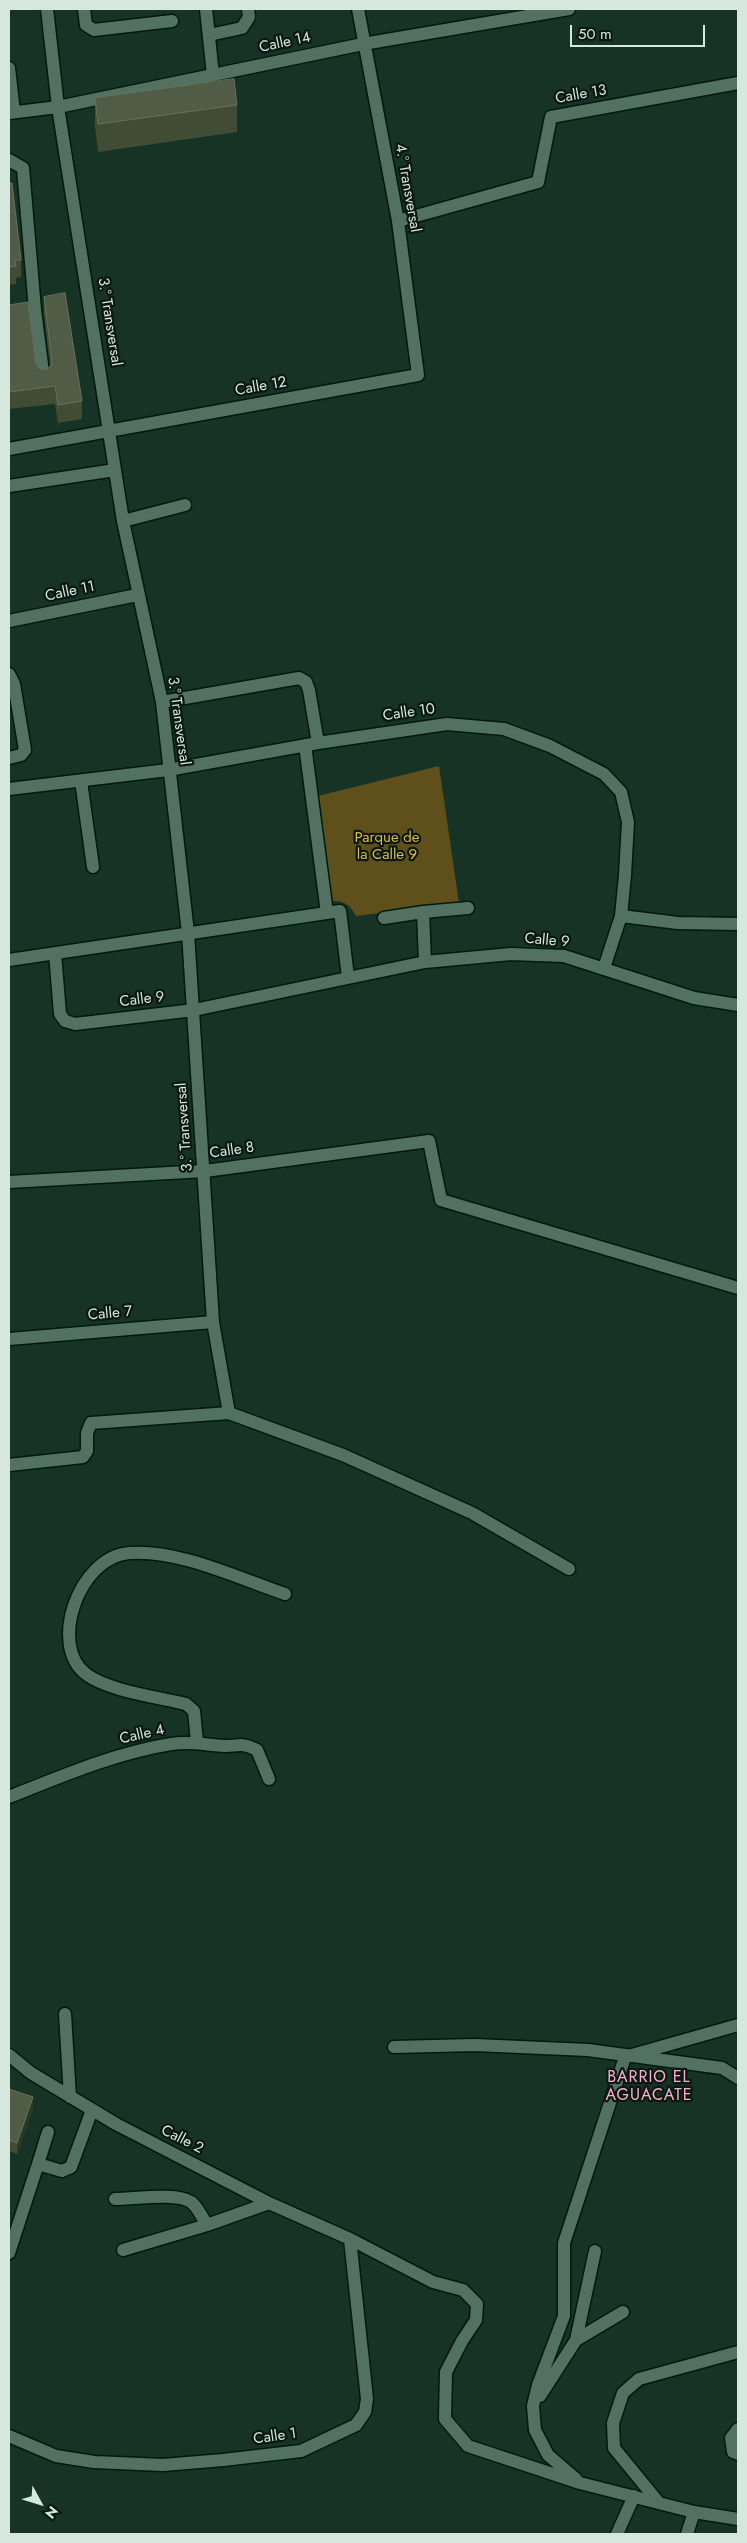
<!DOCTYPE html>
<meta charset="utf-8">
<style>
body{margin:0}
#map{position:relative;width:747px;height:2543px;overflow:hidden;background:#163325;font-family:Jost,sans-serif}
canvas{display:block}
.frame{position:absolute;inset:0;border:10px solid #d6e7dd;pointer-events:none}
.north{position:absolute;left:15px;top:2478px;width:50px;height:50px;-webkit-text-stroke:4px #0b1811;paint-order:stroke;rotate:129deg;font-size:14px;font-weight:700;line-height:20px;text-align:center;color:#d6e7dd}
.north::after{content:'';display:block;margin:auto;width:18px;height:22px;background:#d6e7dd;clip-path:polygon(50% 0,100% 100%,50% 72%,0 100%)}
.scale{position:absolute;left:570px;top:25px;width:135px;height:22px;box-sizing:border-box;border:2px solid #d6e7dd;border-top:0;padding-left:6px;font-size:15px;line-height:18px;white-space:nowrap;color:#d6e7dd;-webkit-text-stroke:4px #0b1811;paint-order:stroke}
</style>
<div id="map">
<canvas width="747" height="2543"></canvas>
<div class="frame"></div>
<div class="north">N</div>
<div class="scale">50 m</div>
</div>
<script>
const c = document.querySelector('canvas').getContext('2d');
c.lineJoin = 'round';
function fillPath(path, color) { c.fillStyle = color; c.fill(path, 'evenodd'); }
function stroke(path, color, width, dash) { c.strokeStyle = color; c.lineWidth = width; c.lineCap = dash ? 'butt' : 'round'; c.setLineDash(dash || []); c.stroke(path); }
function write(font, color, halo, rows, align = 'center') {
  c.font = font + ' Jost,sans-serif'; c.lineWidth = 4.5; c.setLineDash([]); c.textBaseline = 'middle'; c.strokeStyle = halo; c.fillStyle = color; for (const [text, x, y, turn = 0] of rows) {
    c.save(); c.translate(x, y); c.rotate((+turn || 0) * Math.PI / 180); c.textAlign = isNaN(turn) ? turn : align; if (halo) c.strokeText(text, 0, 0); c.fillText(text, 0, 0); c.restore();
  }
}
const green = new Path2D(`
 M439 766 459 903 356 916C350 905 345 901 333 901L314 797Z`);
const minor = new Path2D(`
 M47 9 58 107 123 521 162 702 188 933 213 1322 229 1413
 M84 9 86 25 94 30 172 21
 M206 9 213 75
 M209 35 242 28 249 17 248 9
 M9 68 14 112
 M9 113 58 107 363 44 569 9
 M9 160 23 168 35 310 44 380
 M398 221 538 182 551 117 738 83
 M9 449 418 375 398 221 358 9
 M9 486 115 470
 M123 521 185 505
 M9 621 137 595
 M9 674 14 684 25 750 21 755 9 758
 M162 702 299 678 306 682 309 690 318 743
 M305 745 327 913
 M81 781 93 867
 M9 789 168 770 318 743 447 724 504 729 550 746 604 774 621 792 628 822 625 875 621 916 604 968
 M423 912 468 908
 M621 916 678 923 738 924
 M384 918 423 912 425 962
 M55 953 60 1014 65 1021 75 1024 194 1010 425 962 511 954 564 956 694 998 738 1005
 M9 960 340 911 348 977
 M9 1182 205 1171 429 1141 441 1200 738 1288
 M9 1339 213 1322
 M9 1465 83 1457 87 1451V1433L91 1423 229 1413 343 1455 472 1513 569 1569
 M197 1742 194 1711 186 1704C158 1697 108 1691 86 1674 48 1645 79 1557 129 1553 178 1549 238 1578 285 1594
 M9 1797C62 1776 115 1753 171 1744 190 1741 206 1745 224 1746 242 1746 240 1742 257 1750L269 1779
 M65 2014 70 2097
 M394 2047 475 2045 588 2050 722 2068 738 2078
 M9 2055 31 2073 116 2124 269 2203 350 2239 433 2282 463 2290 477 2304 476 2320 462 2341 446 2372 445 2419 468 2446 580 2483 694 2512 738 2519
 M38 2164 48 2132
 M115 2199C133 2199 178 2192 191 2202 198 2207 203 2219 207 2225
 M123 2250 207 2225 269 2203
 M9 2253 38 2164 62 2171 71 2167 92 2110
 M576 2340 623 2312
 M540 2396 576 2340 595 2251
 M738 2429 731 2438 733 2452 738 2454
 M9 2436 56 2456 94 2462 163 2465 223 2460 301 2451 356 2425 365 2412 367 2399 350 2239
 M576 2479 548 2455 535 2430 533 2406 538 2385 564 2316V2243L625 2057 738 2025
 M659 2503 614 2448 613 2423 623 2393 639 2379 738 2352
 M617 2534 634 2496
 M687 2534 694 2512`);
const wall = new Path2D(`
 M95 98 237 105V132L98 152 95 126Z
 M9 183 21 260V277L16 278V284L9 285Z
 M44 297 82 401V419L58 423 55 404 9 409V305L36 363 40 369 46 370 50 366 44 314Z
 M9 2089 33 2108 17 2154 9 2151Z`);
const shadedWall = new Path2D(`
 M33 2097V2108L17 2154V2143Z`);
const building = new Path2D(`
 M234 79 237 105 98 124 95 98Z
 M9 183H12L21 260H15L16 266 9 267Z
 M65 293 82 401 58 405 55 386 9 392V305L28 302 36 363 40 369 46 370 51 366 52 361 44 297Z
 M9 2089 33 2097 17 2143 9 2140Z`);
const streetNames = [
 ["Calle 14",285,43,-12],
 ["Calle 13",581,95,-10],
 ["4.° Transversal",407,188,80],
 ["3.° Transversal",109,322,81],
 ["Calle 12",261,387,-10],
 ["Calle 11",70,592,-12],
 ["Calle 10",409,713,-8],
 ["3.° Transversal",178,721,82],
 ["Calle 9",547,941,5],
 ["Calle 9",142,1000,-7],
 ["3.° Transversal",185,1127,-94],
 ["Calle 8",232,1151,-8],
 ["Calle 7",110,1314,-5],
 ["Calle 4",142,1735,-13],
 ["Calle 2",182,2140,27],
 ["Calle 1",275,2437,-8]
];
const parkNames = [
 ["Parque de",387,838],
 ["la Calle 9",387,855]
];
const neighbourhoodNames = [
 ["BARRIO EL",649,2078],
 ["AGUACATE",649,2096]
];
fillPath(green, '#5f501b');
stroke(minor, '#001a0e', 15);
stroke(minor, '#537161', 12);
fillPath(wall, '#404c33');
fillPath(shadedWall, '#293b26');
fillPath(building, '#505c45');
stroke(building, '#65725d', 1);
write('15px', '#d6e7dd', '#0b1811', streetNames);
write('15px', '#ddbb48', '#0b1811', parkNames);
c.letterSpacing = '1px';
write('16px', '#fcaed0', '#0b1811', neighbourhoodNames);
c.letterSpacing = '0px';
</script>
